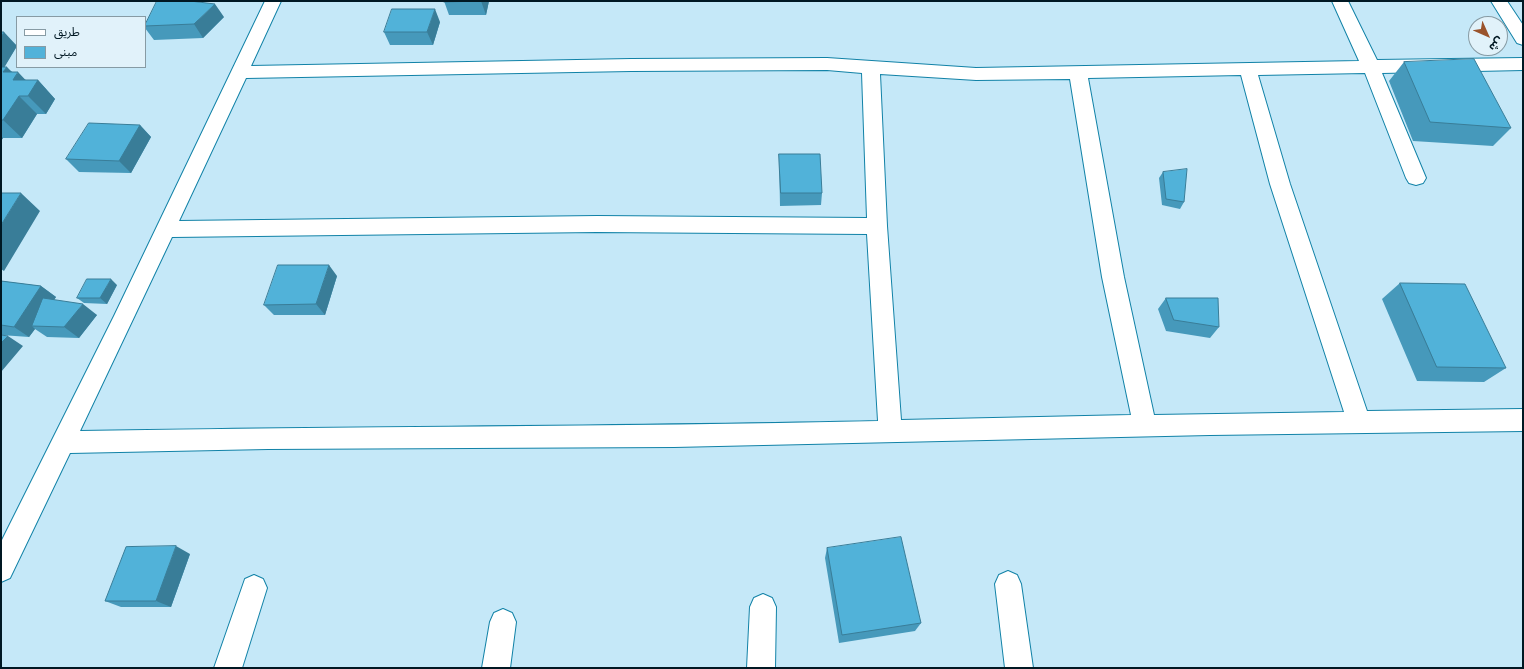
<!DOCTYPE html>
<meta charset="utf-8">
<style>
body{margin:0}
#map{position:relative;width:1524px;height:669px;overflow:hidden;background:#c5e8f8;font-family:Figtree,"Noto Sans Arabic",sans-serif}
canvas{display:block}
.frame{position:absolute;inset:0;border:2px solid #001823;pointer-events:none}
.legend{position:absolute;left:16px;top:16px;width:130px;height:52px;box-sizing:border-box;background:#e1f2fa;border:1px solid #879ba4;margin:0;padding:5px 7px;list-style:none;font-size:12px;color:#001823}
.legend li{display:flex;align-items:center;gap:8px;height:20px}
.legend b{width:20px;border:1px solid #879ba4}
.north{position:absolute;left:1468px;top:16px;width:40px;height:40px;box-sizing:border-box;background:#e1f2fa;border:1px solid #879ba4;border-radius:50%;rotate:135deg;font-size:11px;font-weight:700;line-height:16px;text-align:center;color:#001823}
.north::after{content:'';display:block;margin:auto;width:14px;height:18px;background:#9a532c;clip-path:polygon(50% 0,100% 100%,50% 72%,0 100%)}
</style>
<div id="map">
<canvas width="1524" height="669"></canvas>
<div class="frame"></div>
<ul class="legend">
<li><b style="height:5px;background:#fff"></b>طريق</li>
<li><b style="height:11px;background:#51b2d9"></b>مبنى</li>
</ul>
<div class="north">ش</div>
</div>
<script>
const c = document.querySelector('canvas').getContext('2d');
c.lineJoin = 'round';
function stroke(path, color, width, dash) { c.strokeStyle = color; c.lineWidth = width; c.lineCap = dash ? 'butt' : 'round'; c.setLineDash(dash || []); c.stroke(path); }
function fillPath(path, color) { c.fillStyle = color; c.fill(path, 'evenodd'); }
const street = new Path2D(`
 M265 1H281L251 66 631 59 827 58 976 68 1359 61 1332 1H1348L1377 60 1523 58V70L1382 73 1426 178 1423 183 1416 185 1409 183 1406 178 1365 73 1258 75 1290 184 1367 411 1523 409V431L1210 435 674 447 268 449 70 453 10 578 1 582V542L114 316ZM827 70 862 73 867 218 597 216 179 221 246 78 631 71ZM880 74 976 80 1070 79 1102 277 1131 415 901 420 887 226ZM1241 75 1270 184 1344 412 1154 415 1124 277 1088 78ZM597 232 867 234 878 421C612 427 346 426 80 431L172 237Z
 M1491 1H1507L1523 25V45L1517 43Z
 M1008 571 1017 575 1021 584 1033 668H1005L995 584 999 575Z
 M254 575 263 579 267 588 242 668H214L245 579Z
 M763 594 772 598 776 607 775 668H747L750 607 754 598Z
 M503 609 512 613 516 622 510 668H482L490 622 494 613Z`);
const wall = new Path2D(`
 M444 1H489L486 15H449Z
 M224 17 203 38 154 40 145 28V25Z
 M440 22 433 45H390L384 32Z
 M1 32 17 46 4 67 26 80H38L55 99 46 114H37L22 138H3L1 141Z
 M1404 62 1511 128 1493 146 1413 141 1389 81Z
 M140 125 151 137 131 173 79 172 66 159Z
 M779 154 822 193 821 205 780 206Z
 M1163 172 1184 202 1180 209 1162 205 1159 178Z
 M337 276 325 315H274L264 305Z
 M1 281 41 286 56 297 54 300 97 315 79 338 47 337 35 329 29 337 1 335Z
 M1400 283 1506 368 1484 382 1417 381 1382 299Z
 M117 285 107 304 84 303 77 298Z
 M1166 298 1219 327 1210 338 1166 331 1158 309Z
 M827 548 921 623 915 631 839 643 825 558Z
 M190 554 171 607H121L105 601Z`);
const shadedWall = new Path2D(`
 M481 1H489L486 15Z
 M215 4 224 17 203 38 194 24Z
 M435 9 440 22 433 45 427 32Z
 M4 32 17 46 1 73V38Z
 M7 67 16 76 18 72 33 88 38 80 55 99 46 114 28 96 3 72Z
 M19 96 37 114 22 138 3 120Z
 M140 125 151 137 131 173 119 161Z
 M1 136 3 138 1 141Z
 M21 193 40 211 4 271 1 269V225Z
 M329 265 337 276 325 315 316 304Z
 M111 279 117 285 107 304 100 298Z
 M41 286 56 297 36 326H32L35 329 29 337 14 327Z
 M83 304 97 315 79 338 64 327Z
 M8 336 23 346 1 372V343Z
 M176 546 190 554 171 607 156 601Z`);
const building = new Path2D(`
 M157 1H190L215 4 194 24 145 26V25Z
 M444 1H481L444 2Z
 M392 9H435L427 32H384Z
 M1 32H4L1 38Z
 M1474 59 1511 128 1430 122 1404 62Z
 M1 67H7L3 72H18L13 80H38L28 96H19L3 120H1Z
 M89 123 140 125 119 161 66 159Z
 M779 154H820L822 193H781Z
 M1187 169 1184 202 1166 199 1163 172Z
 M1 193H21L1 225Z
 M278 265H329L316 304 264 305Z
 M87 279H111L100 298H77Z
 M1 281 41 286 14 327 1 325Z
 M1400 283 1465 284 1506 368 1437 367Z
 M43 298 83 304 64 327 32 326Z
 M1166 298H1218L1219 327 1174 320Z
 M1 335 8 336 1 343Z
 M901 537 921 623 842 635 827 548Z
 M176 546 156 601H105L126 547Z`);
stroke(street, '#1182a7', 2);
fillPath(street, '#fff');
fillPath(wall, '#4699bb');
fillPath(shadedWall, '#397d98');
fillPath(building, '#51b2d9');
stroke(building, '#397d98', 1);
</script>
